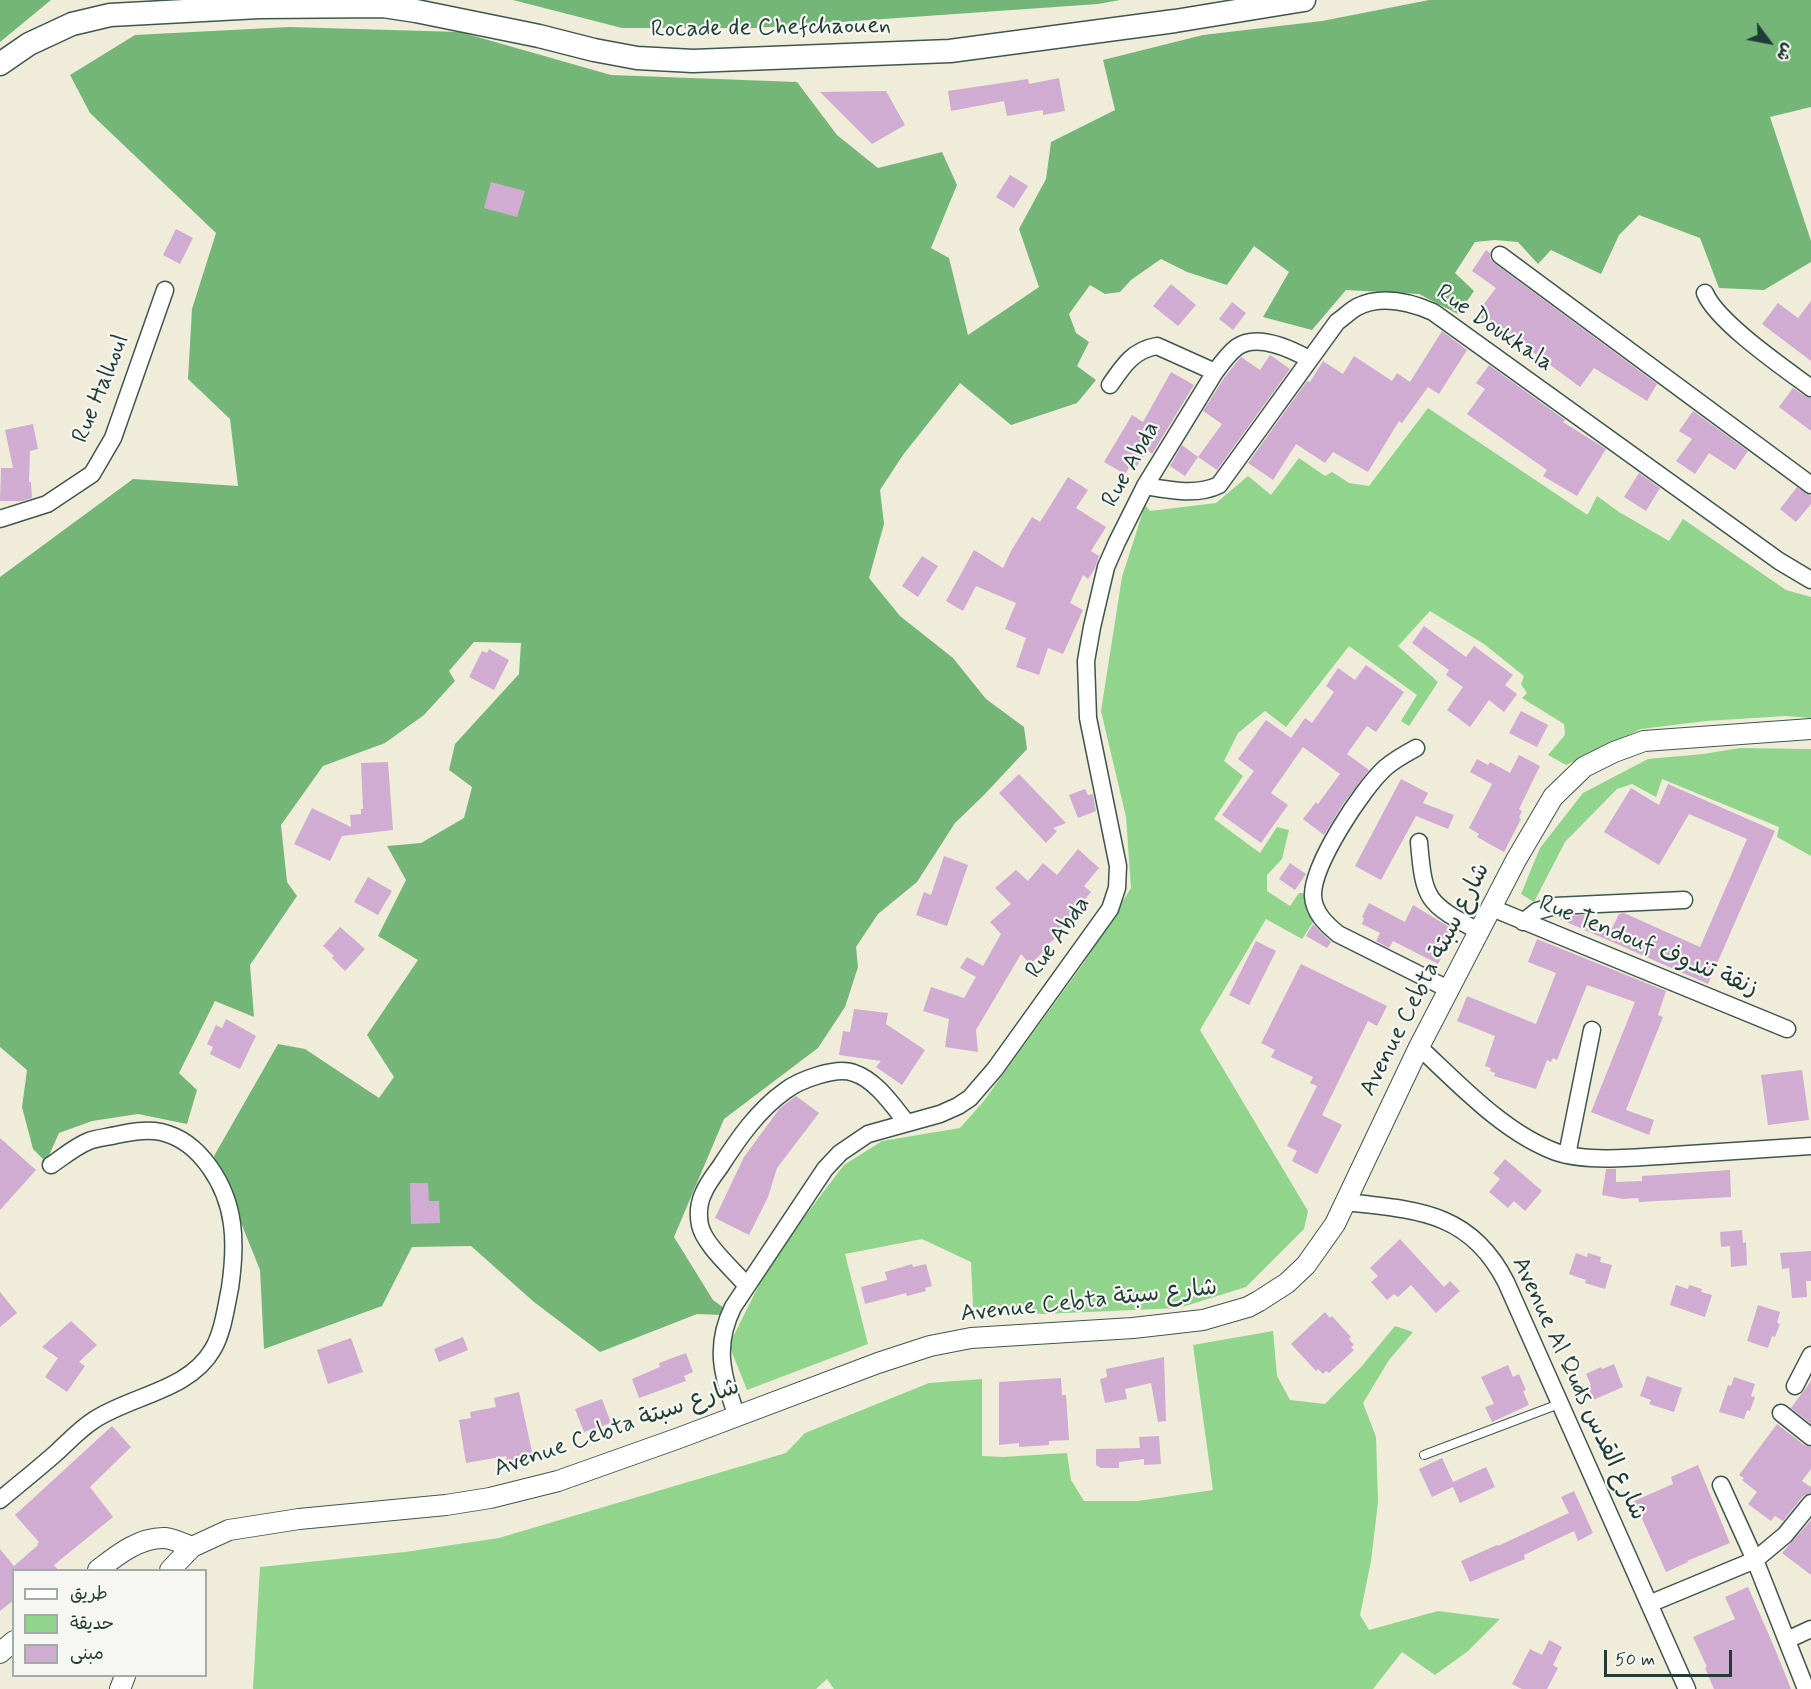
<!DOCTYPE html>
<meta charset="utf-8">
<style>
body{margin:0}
#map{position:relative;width:1811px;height:1689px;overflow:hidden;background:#efecd9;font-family:Mynerve,"Playpen Sans Arabic",sans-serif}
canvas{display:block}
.legend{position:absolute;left:12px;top:1569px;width:195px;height:108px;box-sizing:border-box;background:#f6f6f2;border:2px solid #a0aca6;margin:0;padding:8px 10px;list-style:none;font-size:18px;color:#1f3d34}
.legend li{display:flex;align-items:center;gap:12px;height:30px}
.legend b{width:30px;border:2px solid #a0aca6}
.north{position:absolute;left:1739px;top:12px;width:60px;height:60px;-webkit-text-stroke:4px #f6f6f2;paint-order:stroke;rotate:122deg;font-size:16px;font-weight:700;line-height:24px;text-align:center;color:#1f3d34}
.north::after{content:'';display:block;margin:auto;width:21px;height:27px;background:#1f3d34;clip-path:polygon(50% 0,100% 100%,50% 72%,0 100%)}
.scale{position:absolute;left:1604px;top:1650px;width:128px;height:27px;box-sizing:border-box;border:3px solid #1f3d34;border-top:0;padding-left:8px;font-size:18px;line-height:21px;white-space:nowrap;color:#1f3d34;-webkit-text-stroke:4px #f6f6f2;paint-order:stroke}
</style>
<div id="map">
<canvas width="1811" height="1689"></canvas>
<ul class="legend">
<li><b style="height:8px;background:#fff"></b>طريق</li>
<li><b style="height:16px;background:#91d48c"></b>حديقة</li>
<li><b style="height:16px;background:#d1acd2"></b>مبنى</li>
</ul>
<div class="north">ش</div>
<div class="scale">50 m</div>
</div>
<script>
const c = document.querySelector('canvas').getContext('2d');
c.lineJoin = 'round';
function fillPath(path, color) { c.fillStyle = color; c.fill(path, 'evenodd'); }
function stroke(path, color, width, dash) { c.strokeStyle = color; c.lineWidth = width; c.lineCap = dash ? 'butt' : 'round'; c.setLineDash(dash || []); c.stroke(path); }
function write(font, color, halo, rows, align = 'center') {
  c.font = font + ' Mynerve,"Playpen Sans Arabic",sans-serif'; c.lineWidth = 4.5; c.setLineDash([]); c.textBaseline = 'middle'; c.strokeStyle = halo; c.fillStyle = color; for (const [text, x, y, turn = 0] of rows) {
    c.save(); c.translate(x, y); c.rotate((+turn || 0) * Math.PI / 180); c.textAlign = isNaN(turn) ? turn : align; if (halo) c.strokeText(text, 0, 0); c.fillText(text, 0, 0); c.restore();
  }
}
const green = new Path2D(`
 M1428 408 1586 514H1588L1597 496 1619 512 1669 541 1683 519 1786 590 1811 597V718L1785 716 1706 721 1641 729 1566 765 1548 755 1565 735 1564 724 1522 698 1527 693 1521 684 1524 676 1484 644 1430 611 1398 646 1438 682 1409 726 1401 721 1417 695 1349 646 1286 727 1265 711 1238 733 1224 761 1243 776 1214 819 1260 853 1277 827 1289 830 1282 859 1267 875V891L1290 906 1299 893H1304L1315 919 1302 939 1266 919 1200 1030 1308 1211 1304 1229 1246 1287 1179 1308 1042 1314 973 1307 971 1262 922 1239 845 1254 868 1344 747 1390 729 1345 772 1259 844 1165 882 1141 960 1128 983 1102 1083 964 1131 888 1126 817 1101 711 1122 577 1145 505 1150 511 1216 503 1248 476 1271 495 1299 458 1325 476 1332 472 1349 483 1369 486Z
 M1740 748 1811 749V856L1777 837 1779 827 1662 779 1656 797 1632 784 1617 789 1565 842 1534 902 1521 894 1540 848 1583 793 1648 759 1703 754Z
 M1395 1326 1413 1332 1389 1360 1363 1403 1376 1437 1378 1502 1371 1561 1360 1615 1369 1630 1438 1611 1500 1619 1468 1651 1435 1675 1402 1652 1373 1689H834L827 1679 816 1689H253L260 1567 405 1552 499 1538 786 1453 805 1433 929 1383 982 1379V1456L1003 1457 1067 1453 1071 1480 1084 1501H1138L1213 1490 1193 1345 1273 1331 1277 1376 1290 1400 1325 1404 1361 1367Z`);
const forest = new Path2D(`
 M0 0H51L0 42Z
 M513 0H1120L1098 4 755 28H622Z
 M1429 0H1811V107L1770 117 1811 241V262L1764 290 1719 288 1700 238 1639 215 1619 235 1601 274 1551 250 1538 264 1518 242 1495 240 1475 242 1455 273 1474 291 1458 314 1419 294 1346 290 1312 330 1263 317 1289 272 1254 246 1227 285 1187 272 1161 259 1131 280 1120 292 1105 294 1090 285 1069 314 1076 333 1089 342 1077 366 1096 380 1077 403 1011 425 960 383 903 455 880 490 884 524 869 578 900 616 953 658 986 699 1024 727 1027 749 984 795 955 823 917 882 878 914 856 947 858 967 845 1007 818 1048 724 1119 674 1237 713 1300 724 1308 722 1315 697 1314 600 1352 534 1302 471 1246 412 1247 382 1306 264 1349 260 1270 214 1156 278 1044 305 1049 379 1098 394 1077 367 1035 418 960 378 936 406 880 387 846 421 843 464 818 472 787 449 770 455 744 519 674 521 643 474 642 449 671 455 681 424 715 385 743 323 766 281 825 287 882 297 896 250 965 254 1017 215 1001 179 1073 197 1090 187 1124 138 1114 92 1121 59 1133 46 1162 33 1149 22 1107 27 1070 0 1047V577L133 479 238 486 230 419 188 379 192 309 216 233 90 113 70 75 135 35 289 27 460 32 611 75 797 82 837 135 878 168 942 152 957 185 931 248 949 258 968 335 1039 287 1019 229 1046 179 1051 142 1115 110 1103 60 1203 35 1322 21Z`);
const building = new Path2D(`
 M1059 78 1065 111 1043 115V110L1007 116 1004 101 951 111 948 91 1028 79 1029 84Z
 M886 91 905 125 872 144 820 92Z
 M1010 175 1028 186 1014 208 996 197Z
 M491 182 525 191 517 217 484 208Z
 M176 229 193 238 180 264 163 255Z
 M1486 250 1490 253V259L1494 263 1657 384 1647 401 1594 368 1580 387 1515 339 1513 341 1476 314 1496 288 1472 271Z
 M1171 284 1196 305 1178 326 1153 306Z
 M1811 301V361L1762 324 1778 303 1798 318Z
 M1232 302 1246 313 1233 330 1219 319Z
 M1442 331 1467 350 1439 394 1428 387 1402 423 1399 421 1368 472 1333 452 1325 463 1296 444 1273 480 1248 463 1307 381 1310 382 1323 361 1343 374 1354 356 1392 381 1397 373 1410 382Z
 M1270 355 1290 369 1217 470 1198 457 1222 424 1203 411 1224 378 1241 357 1260 370Z
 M1489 365 1565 420 1563 422 1606 449 1577 496 1543 476 1547 470 1467 414 1485 389 1476 383Z
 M1171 372 1194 385 1152 454 1147 450 1137 466 1132 463 1125 474 1104 462 1132 415 1143 422Z
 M1793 388 1805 396 1811 398V431L1779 407Z
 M1693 411 1748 451 1735 470 1709 453 1695 474 1676 461 1692 439 1679 431Z
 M33 424 38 449 30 451 29 482H31L32 498 23 501H0L1 468H13L5 430Z
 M1182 445 1198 457 1185 476 1170 466Z
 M1639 473 1660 488 1646 511 1624 497Z
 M1068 477 1088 490 1076 508 1106 527 1091 551 1099 556 1095 568 1088 579 1083 575 1070 603 1083 610 1063 654 1048 648 1039 675 1016 667 1026 638 1005 629 1016 603 976 586 963 611 946 601 974 550 1003 568 1011 551 1032 517 1040 522Z
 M1797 487 1811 496V504L1796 522 1780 509Z
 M922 556 938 566 918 597 902 586Z
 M1424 626 1466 657 1474 646 1513 675 1505 685 1517 694 1504 712 1489 700 1470 727 1447 710 1463 687 1446 675 1449 670 1412 643Z
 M489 649 509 660 494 690 469 677 482 651 487 653Z
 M1366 665 1404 692 1376 732 1367 726 1347 754 1369 770 1343 804 1324 835 1303 819 1316 802 1318 804 1340 774 1303 747 1271 793 1288 805 1261 843 1222 815 1254 771 1238 759 1266 720 1291 738 1305 718 1312 723 1334 692 1326 686 1338 668 1355 680Z
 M1521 711 1548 725 1537 747 1509 733Z
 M1519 755 1540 766 1519 809 1522 811 1519 817 1521 819 1504 852 1477 837 1479 834 1469 828 1492 784 1470 772 1477 759 1488 765 1490 762 1510 773Z
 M388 762 393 830 342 836 330 861 294 844 312 808 351 827 350 815 361 814V809H363L361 763Z
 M1019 774 1066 823 1053 828 1057 831 1046 843 999 793Z
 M1401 779 1428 793 1423 803 1454 815 1448 829 1416 816 1381 880 1355 866Z
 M1668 784 1775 831 1708 984 1555 917 1583 915 1612 928 1619 914 1624 913 1700 947 1747 839 1689 814 1659 865 1604 832 1631 788 1659 805Z
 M1085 789 1088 795 1093 794 1096 811 1078 818 1069 795Z
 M1078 849 1099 868 1084 886 1091 892 1059 930 1062 933 1047 945 1049 947 1030 964 1021 954 976 1030 978 1052 945 1047 949 1019 923 1011 931 987 964 998 976 977 960 968 967 957 983 966 1001 934 990 922 1011 904 995 888 1016 870 1028 881 1043 863 1057 875Z
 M944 856 968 865 947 926 916 915 924 892 931 895Z
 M1290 863 1306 874 1295 890 1279 879Z
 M368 877 392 891 378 915 354 902Z
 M1369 903 1405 922 1413 905 1456 931 1438 964 1393 941 1389 948 1376 941 1380 933 1362 924 1364 918 1362 917Z
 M1313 924 1331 942 1327 948 1306 936Z
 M340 927 365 949 345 971 332 958 334 956 323 946Z
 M1537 939 1666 991 1658 1015 1663 1017 1626 1110 1654 1120 1649 1135 1591 1112 1635 1002 1587 985 1557 1060 1553 1058 1551 1062 1547 1060 1536 1089 1494 1076 1495 1073 1490 1071 1491 1068 1485 1066 1495 1036 1457 1021 1467 996 1536 1024 1556 973 1528 962Z
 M1256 941 1276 951 1249 1005 1229 995Z
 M1301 964 1387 1006 1377 1026 1368 1021 1322 1115 1342 1125 1317 1174 1292 1161 1297 1151 1287 1146 1317 1086 1310 1083 1313 1077 1271 1057 1275 1050 1261 1043Z
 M854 1009 888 1013 886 1024 925 1050 902 1085 876 1067 881 1061 839 1055 843 1031 850 1032Z
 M226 1019 256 1036 240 1069 210 1054 213 1047 207 1044 216 1025 222 1028Z
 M1802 1070 1809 1120 1768 1125 1761 1075Z
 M796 1096 819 1113 777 1168 768 1197 749 1235 715 1218 744 1157 780 1108Z
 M0 1138 36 1170 0 1210Z
 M1505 1159 1542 1191 1525 1211 1514 1201 1508 1208 1489 1192 1500 1179 1493 1173Z
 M1606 1169H1616V1182L1642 1181V1176L1658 1175 1730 1170 1731 1197 1639 1202 1638 1198 1623 1199 1602 1195Z
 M410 1183H428L429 1201H439L440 1223 411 1224Z
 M1742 1230 1743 1243 1746 1242 1747 1265 1731 1267 1730 1246 1721 1247 1720 1232Z
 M1400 1239 1444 1287 1450 1281 1460 1291 1436 1313 1411 1285 1398 1297 1394 1294 1387 1300 1371 1282 1378 1276 1370 1268Z
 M1811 1251V1281H1806L1807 1297 1792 1298 1789 1268 1782 1269 1780 1253Z
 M1576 1253 1587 1257 1588 1253 1601 1257 1600 1262 1612 1265 1605 1289 1585 1283 1586 1280 1569 1274Z
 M912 1264 913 1267 926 1264 932 1286 925 1288 926 1291 907 1296 906 1293 865 1304 861 1287 887 1280 885 1272Z
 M1676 1285 1688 1289 1689 1285 1702 1289 1701 1292 1712 1295 1705 1317 1670 1305Z
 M0 1292 17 1313 0 1327Z
 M1758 1305 1780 1312 1777 1323 1780 1324 1775 1337 1772 1336 1768 1348 1747 1341Z
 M1325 1312 1330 1318 1332 1316 1351 1337 1349 1339 1354 1345 1351 1347 1354 1350 1329 1373 1326 1371 1323 1374 1318 1369 1316 1371 1291 1344Z
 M71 1321 97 1345 79 1362 85 1366 67 1392 45 1377 58 1358 42 1347Z
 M463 1337 468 1350 439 1362 434 1349Z
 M351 1338 363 1372 328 1384 317 1350Z
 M686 1353 693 1372 684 1376 686 1381 639 1398 632 1379 660 1367 659 1363Z
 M1164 1357 1166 1421 1158 1422 1151 1383 1125 1389 1127 1399 1105 1403 1100 1379 1107 1377 1106 1369Z
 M1614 1364 1623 1387 1593 1400 1588 1386 1591 1385 1586 1374 1601 1367 1602 1369Z
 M1508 1365 1513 1377 1519 1374 1526 1390 1523 1391 1529 1405 1492 1422 1485 1407 1494 1404 1481 1377Z
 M1647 1376 1682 1388 1674 1412 1649 1404 1651 1400 1640 1396Z
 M1734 1377 1755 1384 1751 1396 1755 1397 1750 1411 1747 1410 1744 1419 1719 1412 1728 1385 1731 1386Z
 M1061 1378 1062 1395H1066L1069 1440 1049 1441V1445L1019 1447V1443L999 1445V1382Z
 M1811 1381V1424L1791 1408Z
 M519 1392 534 1461 508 1467 506 1456 466 1463 459 1420 471 1418 470 1412 496 1407 494 1398Z
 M602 1399 611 1423 584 1432 575 1409Z
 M1777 1424 1804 1445 1811 1447V1469L1802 1481 1811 1487V1493L1803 1496 1783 1521 1775 1516 1771 1521 1748 1504 1757 1492 1742 1480 1744 1478 1739 1475Z
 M112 1426 131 1447 90 1487 113 1517 54 1565 58 1570H14V1600L0 1611V1549L14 1566 38 1545 37 1544 39 1542 15 1515Z
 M1159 1436 1161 1464 1144 1465V1459L1119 1462V1468H1101L1096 1465V1449L1140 1448 1139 1437Z
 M1442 1458 1453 1482 1486 1467 1495 1487 1460 1503 1453 1487 1432 1497 1419 1469Z
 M1698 1465 1730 1543 1687 1561 1688 1562 1666 1572 1634 1501 1673 1484 1671 1477Z
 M1574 1491 1593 1533 1578 1541 1574 1531 1524 1555 1525 1559 1470 1582 1461 1561 1497 1545 1498 1546 1569 1513 1561 1497Z
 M1811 1520V1575L1782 1553Z
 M1748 1587 1775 1649 1791 1689H1714L1705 1668 1707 1667 1693 1637 1735 1619 1725 1597Z
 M1549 1640 1562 1647 1553 1665 1558 1668 1547 1689H1522L1512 1684 1530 1649 1542 1655Z`);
const service = new Path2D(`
 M1424 1455 1559 1404`);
const minor = new Path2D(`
 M1500 255 1811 485
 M1705 293C1717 322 1784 368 1811 388
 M1110 385C1123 366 1133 350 1157 346L1215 372
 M1145 486C1168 490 1197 496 1219 485L1337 322C1344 317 1350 311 1357 307 1381 295 1410 302 1433 312L1779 561 1811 580
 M0 519 47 504 92 474 113 438 165 290
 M1416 748C1405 754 1394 760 1385 768 1362 789 1312 865 1313 896 1314 913 1326 924 1338 934L1450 990
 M1419 842C1424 902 1427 903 1480 932
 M1492 908 1787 1029
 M1523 922 1537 911 1555 906 1684 900
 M1419 1047C1459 1084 1504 1133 1556 1152 1588 1163 1641 1157 1674 1155 1720 1152 1765 1149 1811 1146
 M1567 1155 1592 1030
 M1345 1202C1416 1210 1470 1211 1506 1282L1687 1689
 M747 1286C734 1270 704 1245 700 1225 698 1215 699 1203 703 1194 707 1184 714 1175 720 1167 738 1139 758 1110 785 1091 799 1080 837 1066 854 1073 876 1080 893 1106 907 1123
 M1795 1386 1811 1355
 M1781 1413 1811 1437
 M737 1417C723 1376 713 1348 733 1307L825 1169 840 1153 868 1134 940 1114 958 1106 970 1098 995 1069 1110 909 1117 888 1118 866 1088 718 1086 661 1092 627 1106 567 1117 542 1145 486 1215 372C1221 364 1228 354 1237 347 1257 333 1291 349 1309 359
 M1721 1485 1755 1560 1806 1689
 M0 1500C19 1484 38 1469 56 1453 68 1442 80 1429 94 1420 132 1395 189 1391 213 1349 223 1332 226 1307 230 1288 233 1267 235 1245 232 1224 227 1186 201 1141 161 1132 146 1129 131 1132 116 1135 108 1137 97 1138 89 1141 76 1146 63 1157 51 1165
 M1649 1604 1755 1560 1785 1535 1811 1503
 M1787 1640 1811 1629`);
const tertiary = new Path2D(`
 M98 1570C116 1556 139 1537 165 1538 174 1539 184 1544 192 1547
 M170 1570 192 1547 229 1530 299 1519 446 1505 490 1498 558 1481 679 1438 878 1363 930 1346 971 1338 1133 1328 1203 1320 1248 1307 1259 1301 1287 1283 1306 1265 1335 1224 1419 1047 1516 860 1553 797 1584 767 1614 752 1644 741 1811 729
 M0 1653 14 1641
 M120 1689 125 1676`);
const secondary = new Path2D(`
 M0 64 29 44 72 24 110 15 259 7 383 6 416 11 539 36 594 50 637 58 693 61 950 51 1175 21 1304 0`);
const streetNames = [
 ["Rocade de Chefchaouen",771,29,-1],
 ["Rue Doukkala",1494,329,34],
 ["Rue Halhoul",102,389,-68],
 ["Rue Abda",1132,465,-61],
 ["Rue Abda",1059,938,-55],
 ["Rue Tendouf زنقة تندوف",1648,947,22],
 ["Avenue Cebta شارع سبتة",1426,980,-63],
 ["Avenue Cebta شارع سبتة",1089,1302,-6],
 ["Avenue Al Quds شارع القدس",1578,1389,65],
 ["Avenue Cebta شارع سبتة",617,1429,-19]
];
fillPath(green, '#91d48c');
fillPath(forest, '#74b678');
fillPath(building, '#d1acd2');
stroke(service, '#3e574d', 10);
stroke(minor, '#3e574d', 19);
stroke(tertiary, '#3e574d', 22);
stroke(secondary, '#3e574d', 25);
stroke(service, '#fff', 8);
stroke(minor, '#fff', 16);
stroke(tertiary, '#fff', 20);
stroke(secondary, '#fff', 22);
write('24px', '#1f3d34', '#f6f6f2', streetNames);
</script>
